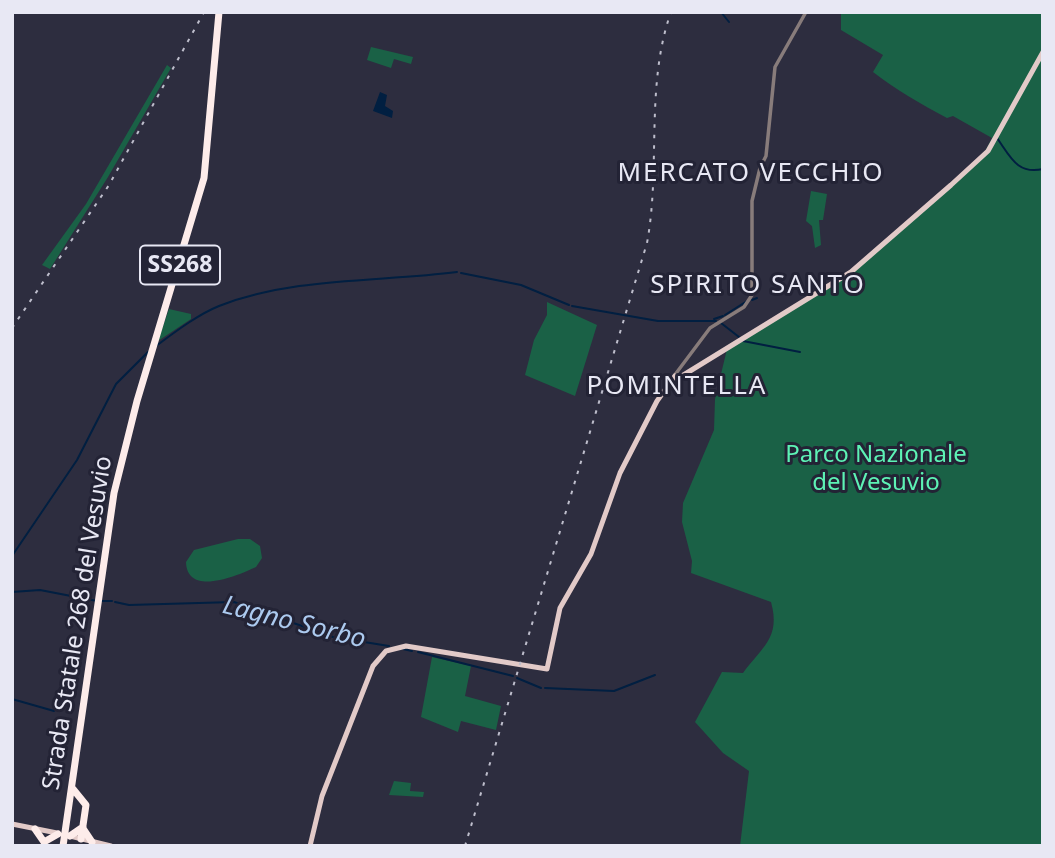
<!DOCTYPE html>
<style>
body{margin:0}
#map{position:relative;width:1055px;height:858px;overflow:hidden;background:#2d2d3f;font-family:"Noto Sans",sans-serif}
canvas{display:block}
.frame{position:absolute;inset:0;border:14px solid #e8e8f4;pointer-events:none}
</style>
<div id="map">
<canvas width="1055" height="858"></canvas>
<div class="frame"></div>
</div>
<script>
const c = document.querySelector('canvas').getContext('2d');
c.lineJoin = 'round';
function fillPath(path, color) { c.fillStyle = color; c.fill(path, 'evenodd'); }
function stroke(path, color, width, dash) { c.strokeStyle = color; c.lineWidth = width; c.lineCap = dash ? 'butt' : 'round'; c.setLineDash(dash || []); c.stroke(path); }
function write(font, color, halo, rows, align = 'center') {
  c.font = font + ' "Noto Sans",sans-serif'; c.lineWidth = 6; c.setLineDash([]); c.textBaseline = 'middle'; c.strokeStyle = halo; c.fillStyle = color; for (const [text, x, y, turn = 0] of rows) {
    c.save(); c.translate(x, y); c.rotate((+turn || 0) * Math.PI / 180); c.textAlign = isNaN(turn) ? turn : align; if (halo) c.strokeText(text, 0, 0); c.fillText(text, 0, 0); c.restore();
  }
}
const green = new Path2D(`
 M841 12H1043V846H740L749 771 723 753 695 722 722 672 743 673C762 647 781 638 771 602L691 573 692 561 682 522 683 503 714 430 715 399 728 345 853 270 984 153 992 138 953 116 947 118C921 104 896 90 873 72L883 55 841 30Z
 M371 47 413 57 411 64 394 59 391 68 367 60Z
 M167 65 171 68 108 177 50 269 42 265 86 204Z
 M811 191 827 194 823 220H819L821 245 815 248 812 226 806 221Z
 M547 302 597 325 575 396 525 375 534 340 547 315Z
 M169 309 191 314V319L158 341Z
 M238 539H250L260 546 262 558 256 567C237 576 187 597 186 562L194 550Z
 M432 657 471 666 465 696 501 706 496 730 461 721 458 732 421 717Z
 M394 781 411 783 410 791 424 792 423 797 389 795Z`);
const water = new Path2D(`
 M380 92 387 95 385 106 393 111 392 118 373 111Z`);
const stream = new Path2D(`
 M721 12 729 22
 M997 138C1010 156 1017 175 1043 169
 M461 273 521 285 569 305
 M752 300 757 298
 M572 306 658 321H716
 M725 315 747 301
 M714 319 723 316
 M721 323 739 337
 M743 341 800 352
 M156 346C175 332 197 315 219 306 293 277 379 282 457 272
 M12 556 77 460 116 384 148 352
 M12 592 40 590 97 601
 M102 601H112
 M115 602 129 605 234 602 333 637 389 646
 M403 649 412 651
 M418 652 513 676
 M517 678 541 688
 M545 688 614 691 655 675
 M12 699 54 711`);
const minor = new Path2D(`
 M674 376 710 328 744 307 752 295V201L760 168 766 156 775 67 806 12`);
const major = new Path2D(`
 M677 379 851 272 951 185 988 151 1043 52
 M12 824 57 833
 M70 836 111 846
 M310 846 322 796 373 666 386 651 406 646 547 669 560 608 591 554 620 473 657 401 675 376 676 380`);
const highway = new Path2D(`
 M73 789 86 805 81 839
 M35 829 44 842
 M84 830 92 842
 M70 836 83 827
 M44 842 58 834
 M63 846 114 493 137 401 204 178 219 12`);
const rail = new Path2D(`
 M12 328 109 185 204 12
 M465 846 647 243C661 168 645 85 671 12`);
const shields = [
 [180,265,80]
];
const shieldNames = [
 ["SS268",180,265]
];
const parkNames = [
 ["Parco Nazionale",876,455],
 ["del Vesuvio",876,483]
];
const streetNames = [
 ["Strada Statale 268 del Vesuvio",78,623,-81]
];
const neighbourhoodNames = [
 ["MERCATO VECCHIO",751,174],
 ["SPIRITO SANTO",758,286],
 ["POMINTELLA",677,387]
];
const waterNames = [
 ["Lagno Sorbo",294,623,14]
];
fillPath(green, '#1a6146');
fillPath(water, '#011f41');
stroke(stream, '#011f41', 2);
stroke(minor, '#887c7b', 3.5);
stroke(major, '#e2cac8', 5);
stroke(highway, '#fdecea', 7);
stroke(rail, '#bebecc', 2, [3.5, 7]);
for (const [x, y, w] of shields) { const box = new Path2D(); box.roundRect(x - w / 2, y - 19.5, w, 39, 5); c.fillStyle = '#232335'; c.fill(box); stroke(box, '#e8e8f4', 2); }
write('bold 23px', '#e8e8f4', null, shieldNames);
write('24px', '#5df2b5', '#232335', parkNames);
write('24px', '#e8e8f4', '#232335', streetNames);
c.letterSpacing = '2px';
write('26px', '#e8e8f4', '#232335', neighbourhoodNames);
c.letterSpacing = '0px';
write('italic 26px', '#accaef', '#232335', waterNames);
</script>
